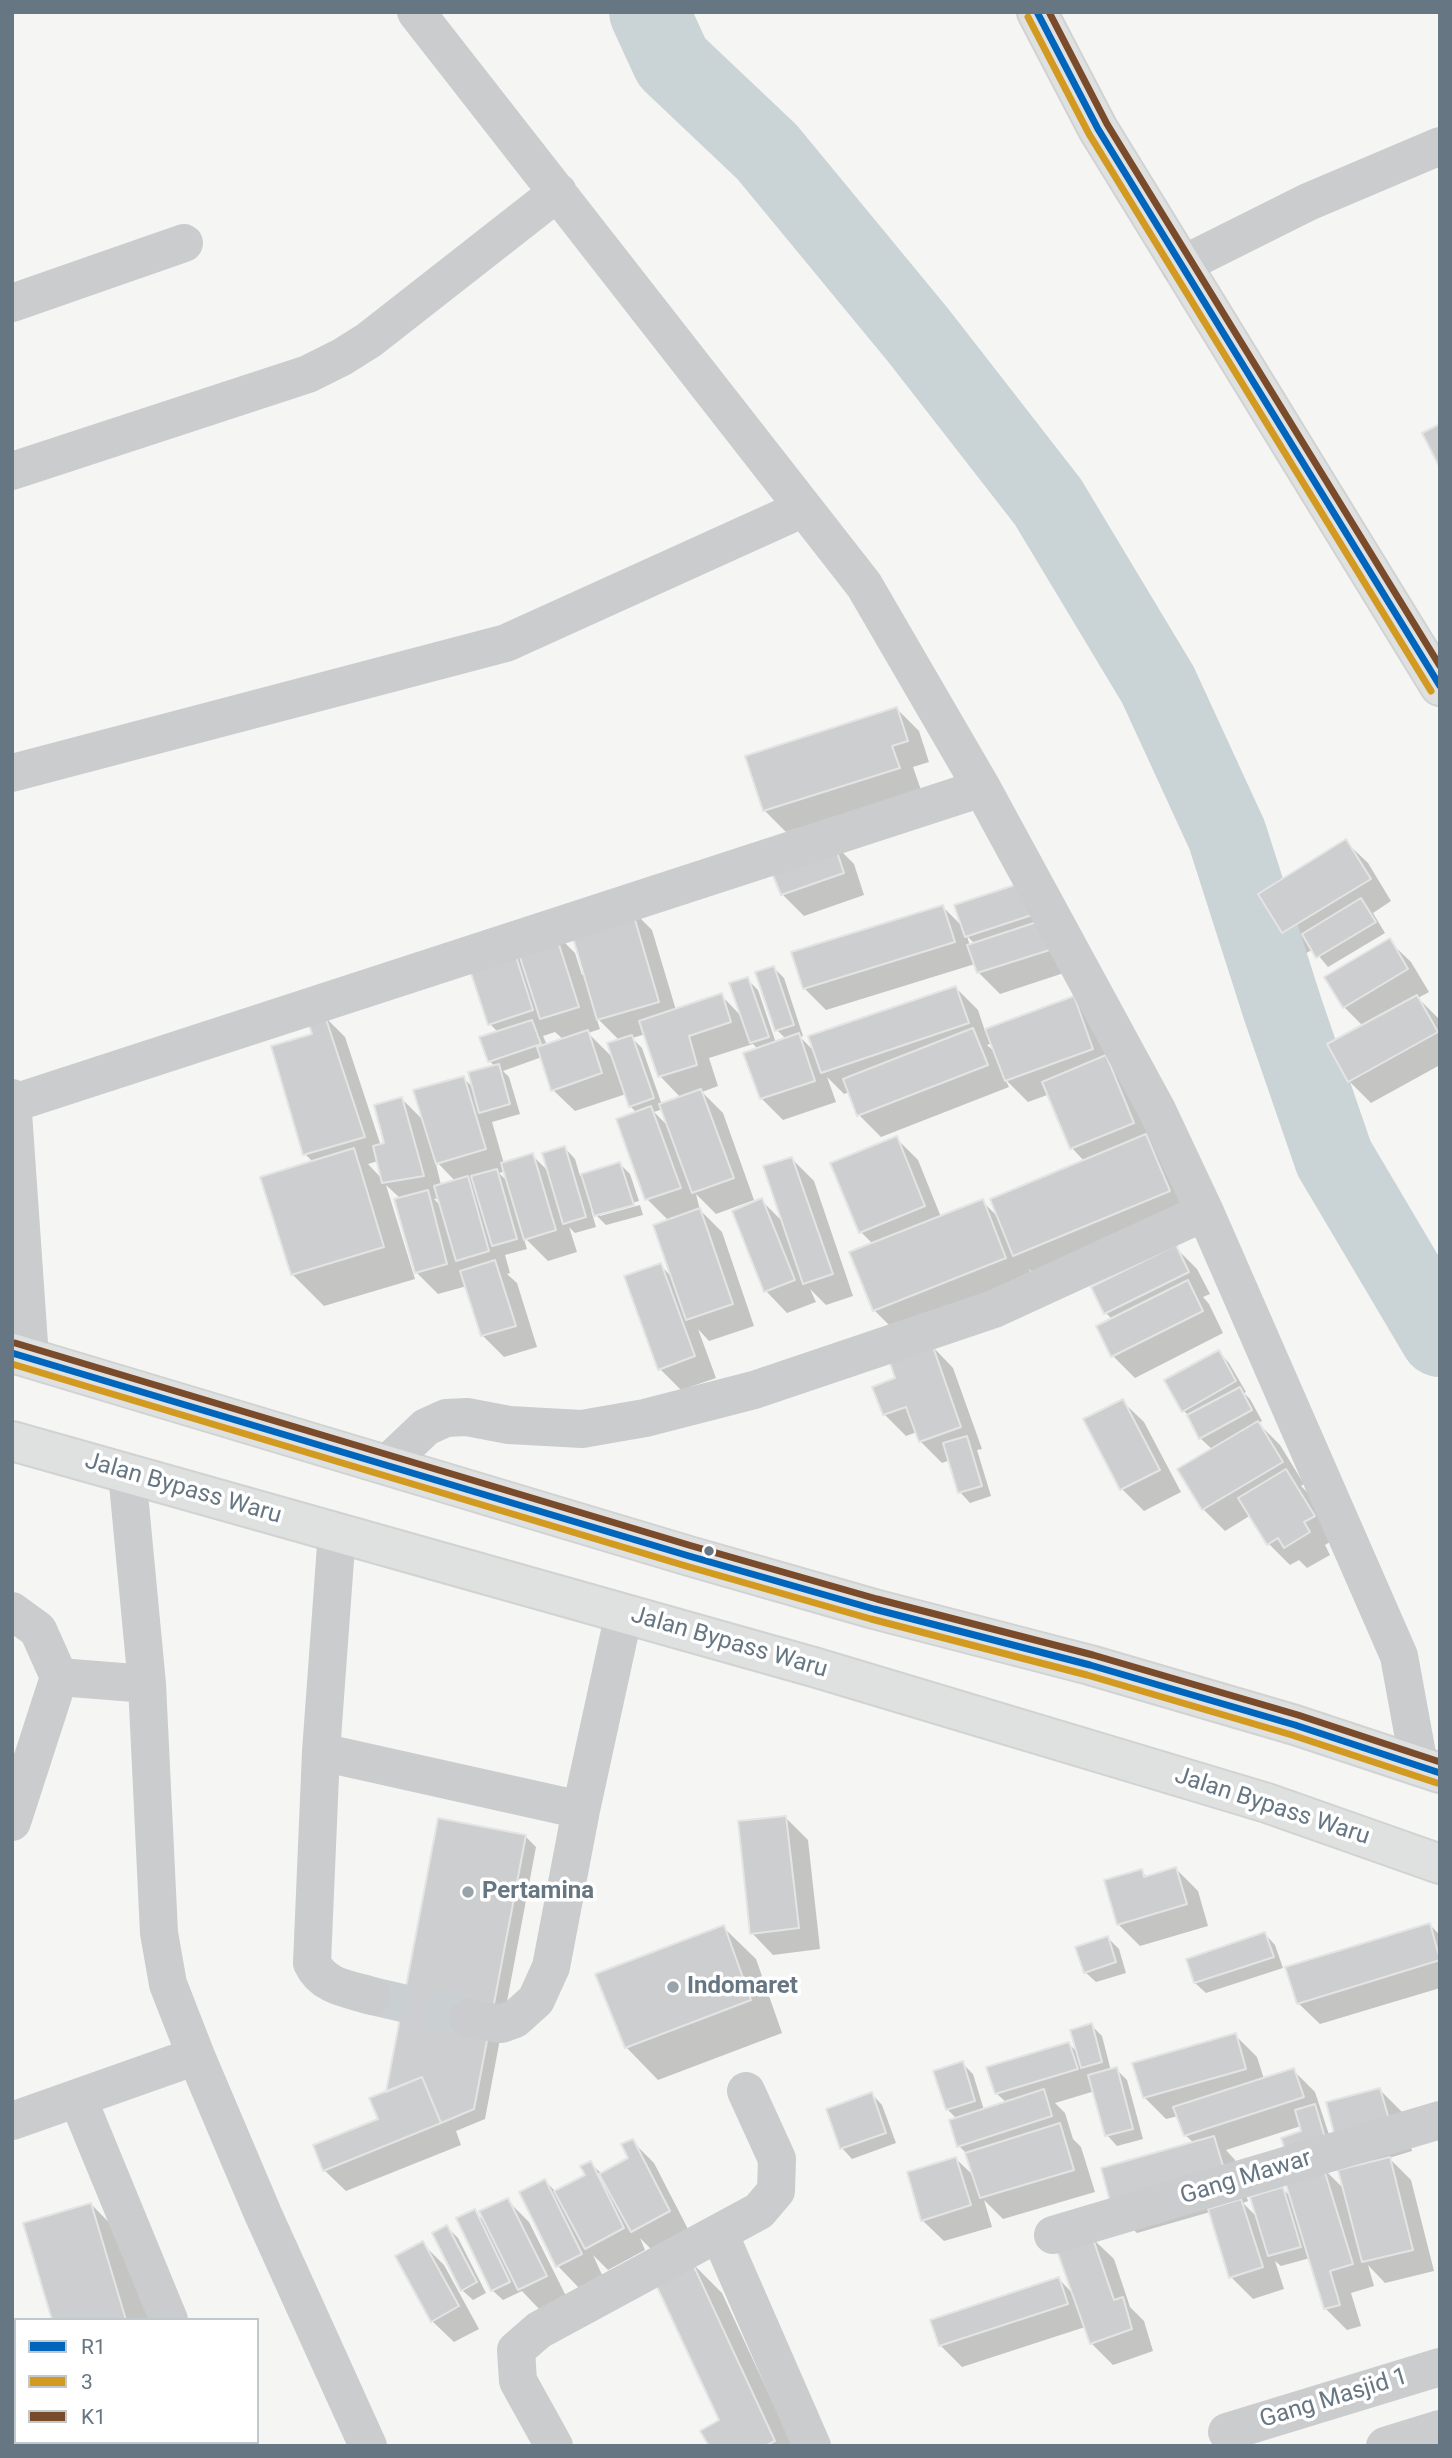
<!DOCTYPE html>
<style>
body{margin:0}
#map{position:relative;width:1452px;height:2458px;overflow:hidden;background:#f5f5f4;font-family:Roboto,sans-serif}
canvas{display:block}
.frame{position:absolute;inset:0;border:14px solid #667783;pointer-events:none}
.legend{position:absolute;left:14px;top:2318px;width:245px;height:126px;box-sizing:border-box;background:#fff;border:2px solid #c2c9cd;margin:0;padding:9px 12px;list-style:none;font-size:21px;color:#667783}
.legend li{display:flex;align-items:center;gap:14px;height:35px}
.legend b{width:35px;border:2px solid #c2c9cd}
</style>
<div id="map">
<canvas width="1452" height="2458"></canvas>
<div class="frame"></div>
<ul class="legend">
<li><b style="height:9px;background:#0065bd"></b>R1</li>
<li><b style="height:9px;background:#d39a21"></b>3</li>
<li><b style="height:9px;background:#7a4b2a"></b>K1</li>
</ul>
</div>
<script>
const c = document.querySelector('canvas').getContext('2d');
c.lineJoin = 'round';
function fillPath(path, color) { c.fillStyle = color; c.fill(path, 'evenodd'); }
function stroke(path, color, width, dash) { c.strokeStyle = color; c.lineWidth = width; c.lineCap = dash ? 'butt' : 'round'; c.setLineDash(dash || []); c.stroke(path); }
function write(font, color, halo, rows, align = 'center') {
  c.font = font + ' Roboto,sans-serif'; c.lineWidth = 7; c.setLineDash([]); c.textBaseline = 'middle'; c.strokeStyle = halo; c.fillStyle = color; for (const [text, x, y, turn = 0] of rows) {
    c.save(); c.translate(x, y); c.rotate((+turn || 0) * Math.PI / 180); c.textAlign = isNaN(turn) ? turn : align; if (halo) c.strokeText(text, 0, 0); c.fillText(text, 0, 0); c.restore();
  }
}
const shadow = new Path2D(`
 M897 709 919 731 929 762 913 767 921 790 786 832 764 810Z
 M832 842 854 864 864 895 804 916 782 894Z
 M1346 842 1368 863 1391 901 1373 913 1385 933 1328 967 1313 949 1305 954 1283 932 1260 894Z
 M1021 885 1079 968 1000 994 978 972 975 964 826 1010 804 988 943 907 964 928ZM967 936 975 944 970 946Z
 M630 908 652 930 676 1010 721 995 742 1017 747 979 758 990 776 1043 786 1039 777 1030 774 968 784 978 803 1036 800 1037 815 1052 956 988 978 1010 985 1031 1073 998 1095 1020 1201 1223 1047 1287 1029 1269 1037 1290 906 1342 874 1310 873 1244 861 1232 896 1138 918 1160 941 1217 982 1201 999 1218 1085 1162 1072 1148 1050 1094 1028 1102 1005 1079 1009 1087 881 1137 859 1115 850 1092 844 1094 827 1077 836 1102 783 1120 761 1098 758 1049 753 1044 709 1058 718 1086 702 1092 723 1113 754 1200 716 1214 696 1194 700 1210 722 1232 754 1326 709 1341 698 1329 716 1378 681 1390 660 1369V1265L673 1278 669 1221 647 1199 637 1113 630 1106 626 1094 575 1111 553 1090 542 1057 503 1071 509 1077 520 1114 492 1122 504 1164 532 1155 550 1173 565 1148 575 1159 580 1176 620 1164 630 1174 639 1201 600 1212V1216L640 1205 643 1215 606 1225 591 1210 596 1227 575 1233 569 1227 577 1252 548 1261 523 1236 527 1249 505 1255 510 1273 507 1274 517 1283 537 1347 504 1357 482 1335 467 1286 438 1294 416 1272 401 1199 386 1185 415 1279 324 1306 292 1274 313 1162 305 1154 315 1035 323 1015 345 1037 381 1146 386 1145 402 1099 425 1122 463 1078 475 1089 495 1067 490 1061 499 1033 490 1024 469 959 553 931 575 953 582 975 585 974ZM596 1017 620 1041 614 1059 588 1033 600 1029ZM555 1032 564 1040 547 1045 543 1036ZM646 1034 660 1076 681 1098 662 1105 642 1048 632 1038ZM992 1043 997 1054 987 1045ZM663 1109 669 1127 654 1112ZM435 1160 456 1182 441 1185ZM378 1161 383 1180 368 1164ZM506 1171 509 1183 499 1173ZM440 1198 443 1208 434 1199Z
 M1389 941 1411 962 1429 992 1418 998 1440 1020V1065L1371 1103 1349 1081 1363 1026 1344 1007Z
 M792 1159 814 1181 853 1296 826 1305 810 1289 816 1302 787 1313 766 1291 734 1212 761 1200 784 1223Z
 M1175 1247 1197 1269 1210 1294 1203 1297 1209 1304 1223 1333 1135 1378 1113 1356V1320L1106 1313 1093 1288Z
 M932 1346 953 1368 982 1449 977 1450 991 1496 970 1503 960 1492 950 1460 942 1463 920 1441 917 1432 906 1436 884 1414 898 1379Z
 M1219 1352 1229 1363 1246 1392 1244 1393 1250 1399 1262 1421 1258 1423 1280 1445 1304 1484 1301 1486 1308 1493 1335 1539 1325 1545 1330 1555 1307 1568 1299 1560 1290 1565 1269 1544 1251 1515 1225 1531 1203 1509 1179 1470 1213 1450 1200 1438 1189 1416 1184 1411Z
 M1122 1401 1144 1422 1181 1492 1144 1511 1122 1489 1085 1420Z
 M786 1818 808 1840 820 1949 773 1955 752 1933Z
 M526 1837 536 1847 485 2119 456 2131 461 2145 346 2191 324 2170 380 2120 388 2093Z
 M1176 1869 1198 1891 1208 1926 1140 1946 1118 1924 1141 1871 1148 1878Z
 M1430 1925 1440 1935V1988L1320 2024 1298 2003Z
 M723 1927 756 1959 782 2033 658 2080 626 2047Z
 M1265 1934 1275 1945 1283 1968 1206 1993 1195 1983 1188 1960Z
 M1108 1938 1119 1949 1126 1973 1096 1982 1085 1972Z
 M1091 2025 1102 2036 1111 2071 1116 2069 1127 2080 1143 2139 1117 2146 1107 2135 1095 2091 1055 2103 1065 2113 1073 2139 1081 2147 1095 2192 1003 2219 984 2200 992 2227 944 2241 922 2220 956 2159 975 2177 967 2154 959 2146 957 2119 947 2109 962 2063 973 2074 984 2110 1007 2103 996 2093 1069 2044 1079 2054Z
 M1235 2035 1257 2057 1264 2079 1293 2070 1315 2092 1338 2162 1321 2166 1346 2191 1360 2166 1339 2144 1380 2090 1402 2112 1412 2151 1389 2158 1411 2180 1434 2271 1385 2283 1368 2265 1374 2286 1351 2293 1361 2326 1347 2330 1325 2308 1310 2258 1281 2266 1275 2261 1284 2289 1253 2299 1231 2277 1210 2212 1137 2233 1115 2212 1194 2143 1185 2135 1178 2116 1166 2119 1144 2097ZM1301 2126 1303 2133 1292 2198 1283 2189 1259 2219 1243 2203 1248 2201 1235 2160 1226 2150Z
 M872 2094 882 2105 896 2143 852 2159 842 2148Z
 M632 2141 654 2163 690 2233 655 2253 640 2238 645 2250 608 2270 593 2255 603 2277 579 2288 558 2266 545 2181 556 2192 587 2176 590 2163 602 2174 630 2159Z
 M507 2200 529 2222 567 2298 541 2311 522 2291 503 2300 492 2290 474 2211 486 2223Z
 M91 2204 132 2246 154 2320H53Z
 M447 2227 458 2238 486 2293 473 2300 462 2290Z
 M1092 2238 1114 2259 1130 2307 1144 2321 1153 2351 1113 2365 1091 2343 1085 2327 962 2367 940 2345 1059 2279 1074 2295Z
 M423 2244 444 2265 479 2329 454 2342 432 2321Z
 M690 2261 722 2293 793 2446H711L721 2421Z
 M90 2442H191L192 2446H92Z`);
const river = new Path2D(`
 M649 12 672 62 767 152 918 335 1048 502 1158 685 1227 835 1283 1010 1334 1158 1440 1337`);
const building = new Path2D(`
 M1440 424V468L1422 433Z
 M897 707 908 741 892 746 900 768 763 811 745 756Z
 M1346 839 1371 879 1282 933 1258 894Z
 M833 840 844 873 781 895 767 861Z
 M1021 883 1032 915 965 937 954 905Z
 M1361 898 1376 922 1316 958 1302 934Z
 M943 905 955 942 803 989 791 952Z
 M631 906 659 1002 597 1020 569 924Z
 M1049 918 1059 947 977 973 967 945Z
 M554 929 579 1007 540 1019 515 942Z
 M1390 938 1408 969 1343 1008 1324 977Z
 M512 944 533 1010 488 1025 466 958Z
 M774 966 794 1025 775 1031 755 972Z
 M748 977 769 1037 750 1043 729 983Z
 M956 986 969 1023 821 1073 808 1036Z
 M722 993 731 1022 689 1036 697 1065 658 1077 639 1021Z
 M1417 995 1438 1032 1348 1082 1327 1044Z
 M1074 996 1093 1049 1005 1081 985 1029Z
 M324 1013 365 1137 303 1155 271 1046 312 1034 307 1019Z
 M532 1020 541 1044 488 1062 479 1037Z
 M973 1028 988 1065 857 1116 843 1079Z
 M588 1030 602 1073 551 1091 537 1047Z
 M799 1033 815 1081 760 1099 743 1053Z
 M632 1035 654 1098 629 1107 607 1043Z
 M1106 1055 1134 1123 1070 1149 1042 1082Z
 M499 1064 510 1104 479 1113 468 1072Z
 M464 1076 486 1149 436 1164 413 1090Z
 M701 1089 734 1178 692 1193 659 1104Z
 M402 1097 424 1176 382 1183 373 1146 384 1143 374 1105Z
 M651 1106 681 1188 645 1200 616 1119Z
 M1146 1134 1170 1191 1013 1256 990 1199Z
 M897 1136 925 1206 859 1233 830 1163Z
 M565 1146 586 1217 563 1224 542 1153Z
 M354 1148 384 1247 291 1275 260 1177Z
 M533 1153 556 1230 524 1240 501 1163Z
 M792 1157 833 1274 803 1284 763 1166Z
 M620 1162 634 1205 594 1216 581 1174Z
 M497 1169 517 1239 492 1246 471 1176Z
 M468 1176 489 1251 456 1261 434 1186Z
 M428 1190 447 1264 415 1273 394 1199Z
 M762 1198 795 1280 764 1292 732 1211Z
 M983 1199 1006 1258 873 1311 849 1252Z
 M700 1208 733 1304 686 1320 653 1225Z
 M1176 1245 1189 1272 1104 1314 1091 1287Z
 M495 1260 516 1326 481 1336 460 1271Z
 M661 1263 695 1356 658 1370 624 1276Z
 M1188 1280 1203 1311 1111 1357 1096 1326Z
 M932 1344 961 1427 919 1442 906 1407 883 1415 872 1387 895 1378 889 1360Z
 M1219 1350 1236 1381 1182 1412 1164 1380Z
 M1240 1387 1252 1410 1199 1439 1187 1415Z
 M1123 1399 1160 1470 1120 1490 1083 1419Z
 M1258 1421 1283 1462 1202 1510 1177 1469Z
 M967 1436 982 1486 958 1493 943 1443Z
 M1286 1469 1315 1516 1304 1522 1310 1532 1284 1548 1278 1538 1267 1545 1238 1498Z
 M786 1816 799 1928 750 1934 738 1821Z
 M438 1818 526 1835 474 2109 441 2123 422 2077 386 2092Z
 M1176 1867 1187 1904 1117 1925 1104 1880 1142 1869 1144 1877Z
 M1430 1923 1440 1960 1297 2004 1285 1967Z
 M724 1925 751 2000 625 2048 595 1974Z
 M1265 1932 1274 1957 1194 1983 1186 1959Z
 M1108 1936 1116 1962 1084 1973 1075 1947Z
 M1092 2023 1102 2062 1081 2068 1070 2030Z
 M1236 2033 1246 2069 1143 2098 1132 2063Z
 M1069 2042 1078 2069 995 2094 986 2067Z
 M963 2061 975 2101 946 2110 933 2071Z
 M1117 2067 1133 2129 1105 2136 1088 2075Z
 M1294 2068 1304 2097 1184 2136 1173 2107Z
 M422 2077 441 2123 323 2171 313 2145 378 2119 369 2098Z
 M1380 2088 1392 2130 1337 2145 1326 2102Z
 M1044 2089 1052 2116 957 2147 949 2120Z
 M872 2092 886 2133 840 2149 826 2109Z
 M1315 2104 1329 2151 1289 2162 1281 2138 1301 2131 1295 2110Z
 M1060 2123 1074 2170 980 2198 965 2153Z
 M1214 2136 1227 2179 1113 2213 1101 2168Z
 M633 2139 670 2211 631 2232 599 2174 628 2158 621 2144Z
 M956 2157 971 2205 921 2221 907 2172Z
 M1390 2157 1413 2250 1362 2262 1338 2170Z
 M591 2161 624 2228 585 2249 554 2191 585 2175 580 2166Z
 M1323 2166 1353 2264 1330 2271 1340 2305 1324 2309 1284 2178Z
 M545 2179 582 2254 556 2267 519 2192Z
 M1283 2187 1301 2247 1268 2256 1250 2197Z
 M508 2198 547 2276 518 2290 479 2211Z
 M1241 2199 1263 2267 1229 2278 1208 2209Z
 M91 2203 126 2320H52L23 2223Z
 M475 2209 510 2282 491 2291 456 2218Z
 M447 2225 477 2282 461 2291 432 2233Z
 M1092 2236 1114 2300 1123 2297 1132 2329 1090 2344 1056 2248Z
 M423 2241 459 2306 431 2322 395 2256Z
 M690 2258 775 2441 765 2446H709L700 2431 719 2420 652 2276Z
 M1059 2277 1068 2304 939 2346 930 2320Z`);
const minorTunnel = new Path2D(`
 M372 1996 468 2018`);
const minor = new Path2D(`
 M416 12 864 585 982 788 1157 1110 1205 1212 1399 1656 1419 1765
 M1180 266 1308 202 1440 146
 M12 303 184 243
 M12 471 308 374 342 357 369 340 558 192
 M12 773 506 643 804 508
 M12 1098 30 1358
 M14 1103 982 788
 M386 1465 426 1427 446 1418 467 1417 509 1425 582 1429 645 1418 754 1390 994 1309 1205 1212
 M127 1473 147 1684 159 1933 168 1984 196 2056 263 2214 368 2446
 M337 1532 321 1752 312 1963C323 1987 349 1989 372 1996
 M12 1611 38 1630 59 1677 12 1822
 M59 1677 147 1684
 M321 1752 581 1810
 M468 2018 501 2024 515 2019 536 2000 551 1967 581 1810 624 1613
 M78 2099 169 2320
 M12 2121 196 2056
 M719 2233 812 2446
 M1053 2235 1440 2120
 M1227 2432 1440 2367
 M219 2442 221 2446
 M554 2446 518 2381 516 2350 539 2330 759 2211 776 2191 777 2159 746 2091
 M1385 2446 1440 2429`);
const highway = new Path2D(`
 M1037 12 1098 129 1440 686
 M12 1353 689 1556 874 1609 1090 1665 1295 1725 1440 1773
 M12 1441 817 1668 1267 1803 1440 1864`);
const bus1 = new Path2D(`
 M1037 12 1098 129 1440 686
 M12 1353 689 1556 874 1609 1090 1665 1295 1725 1440 1773`);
const bus2 = new Path2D(`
 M1028 17 1089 134 1431 691
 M12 1364 686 1566 871 1619 1087 1675 1292 1735 1437 1783`);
const bus3 = new Path2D(`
 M1049 12 1107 124 1440 666
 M15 1343 692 1546 877 1599 1093 1655 1298 1715 1440 1762`);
const markers = [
 [709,1551,6,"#667783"],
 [468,1892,7,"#98a3ab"],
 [673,1987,7,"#98a3ab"]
];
const streetNames = [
 ["Jalan Bypass Waru",183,1489,16],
 ["Jalan Bypass Waru",729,1643,16],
 ["Jalan Bypass Waru",1272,1807,18],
 ["Gang Mawar",1246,2178,-17],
 ["Gang Masjid 1",1334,2399,-17]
];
const poiNames = [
 ["Pertamina",482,1892],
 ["Indomaret",687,1987]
];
fillPath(shadow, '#0003');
stroke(river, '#cad3d5', 80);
fillPath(building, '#cdcecf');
stroke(building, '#e4e4e4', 2);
stroke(minorTunnel, '#cacfd2', 38, [38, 19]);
stroke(highway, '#d1d2d2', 42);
stroke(minor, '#cacccd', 38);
stroke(highway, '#dfe0e0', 38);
stroke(bus1, '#0065bd', 7);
stroke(bus2, '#d39a21', 7);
stroke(bus3, '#7a4b2a', 7);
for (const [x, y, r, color] of markers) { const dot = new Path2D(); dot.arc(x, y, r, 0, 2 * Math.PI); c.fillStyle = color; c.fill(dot); stroke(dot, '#fff', 2.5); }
write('24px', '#667783', '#fff', streetNames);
write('bold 24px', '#667783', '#fff', poiNames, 'left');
</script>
